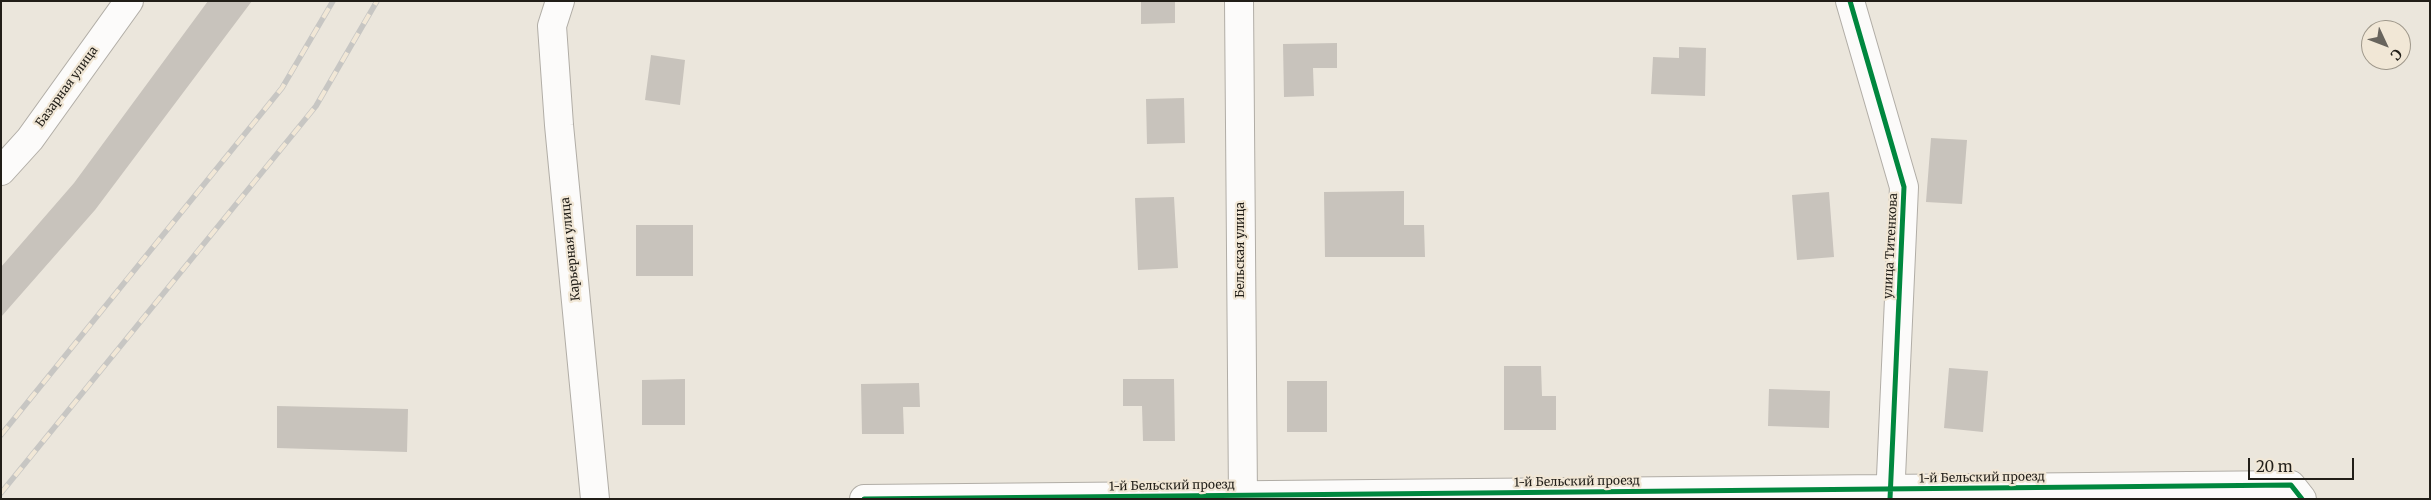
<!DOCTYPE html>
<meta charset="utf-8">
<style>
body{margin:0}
#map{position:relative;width:2431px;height:500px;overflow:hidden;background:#ebe6dc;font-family:Merriweather,serif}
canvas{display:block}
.frame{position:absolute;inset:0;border:2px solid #211e18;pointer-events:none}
.north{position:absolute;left:2361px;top:20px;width:50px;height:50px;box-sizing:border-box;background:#f1e7d6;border:1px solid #9e978a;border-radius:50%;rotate:133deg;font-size:14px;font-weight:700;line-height:20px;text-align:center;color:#211e18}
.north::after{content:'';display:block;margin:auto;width:18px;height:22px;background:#68645d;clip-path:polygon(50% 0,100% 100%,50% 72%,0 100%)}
.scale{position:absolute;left:2248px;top:458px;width:106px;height:22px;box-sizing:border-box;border:2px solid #211e18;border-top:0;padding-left:6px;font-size:15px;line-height:18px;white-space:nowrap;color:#211e18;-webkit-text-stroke:4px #f1e7d6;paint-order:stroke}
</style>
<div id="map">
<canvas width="2431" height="500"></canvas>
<div class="frame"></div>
<div class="north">С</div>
<div class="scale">20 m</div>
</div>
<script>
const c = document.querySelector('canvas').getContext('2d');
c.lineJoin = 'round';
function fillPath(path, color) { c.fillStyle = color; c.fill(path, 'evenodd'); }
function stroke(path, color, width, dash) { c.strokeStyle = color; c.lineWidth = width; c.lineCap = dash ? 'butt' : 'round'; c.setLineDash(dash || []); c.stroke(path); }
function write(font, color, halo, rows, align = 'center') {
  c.font = font + ' Merriweather,serif'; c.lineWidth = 4.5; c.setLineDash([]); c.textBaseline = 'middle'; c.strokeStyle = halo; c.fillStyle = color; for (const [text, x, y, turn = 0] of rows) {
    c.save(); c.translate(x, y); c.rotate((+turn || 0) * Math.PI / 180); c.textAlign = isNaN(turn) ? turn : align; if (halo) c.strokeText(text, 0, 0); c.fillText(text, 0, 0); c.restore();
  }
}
const building = new Path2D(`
 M208 1H252L95 210 1 317V267L74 183Z
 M1141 1H1175V23L1141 24Z
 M1337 43V68H1313L1314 96 1284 97 1283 44Z
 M1679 47 1706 48 1705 96 1651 94 1653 57 1679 58Z
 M651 55 685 60 680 105 645 100Z
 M1184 98 1185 143 1147 144 1146 99Z
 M1931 138 1967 140 1962 204 1926 202Z
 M1404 191V225H1424L1425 257H1325L1324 192Z
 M1829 192 1834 257 1797 260 1792 195Z
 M1174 197 1178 268 1138 270 1135 198Z
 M636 225H693V276H636Z
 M1504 366H1541L1542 396H1556V430H1504Z
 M1949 368 1988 371 1983 432 1944 428Z
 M685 379V425H642V380Z
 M1123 379H1174L1175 441H1143L1142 406H1123Z
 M1287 381H1327V432H1287Z
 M919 383 920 407H903L904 434H862L861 384Z
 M1769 389 1830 391 1829 428 1768 426Z
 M277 406 408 409 407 452 277 448Z`);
const street = new Path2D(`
 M560 1 552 26 559 125 595 499
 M1239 1 1243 499
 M1850 1 1904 187 1890 499
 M1 171 30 139 129 1
 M864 499 2291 485 2302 499`);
const rail = new Path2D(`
 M1 435 282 88 333 1
 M1 493 316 106 377 1`);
const cycleway = new Path2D(`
 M1850 1 1904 187 1890 499
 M864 499 2291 485 2302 499`);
const streetNames = [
 ["Базарная улица",67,87,-54],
 ["улица Титенкова",1891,246,-87],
 ["Карьерная улица",571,249,-96],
 ["Бельская улица",1241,250,-90],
 ["1-й Бельский проезд",1982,478,-1],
 ["1-й Бельский проезд",1577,482,-1],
 ["1-й Бельский проезд",1172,486,-1]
];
fillPath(building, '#c8c3bc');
stroke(street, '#b1ada6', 30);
stroke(street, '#fcfbfa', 28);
stroke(rail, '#c7c6c3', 5.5);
stroke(rail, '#f1e7d6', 4, [11]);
stroke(cycleway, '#00873e', 5);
write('12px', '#211e18', '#f1e7d6', streetNames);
</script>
